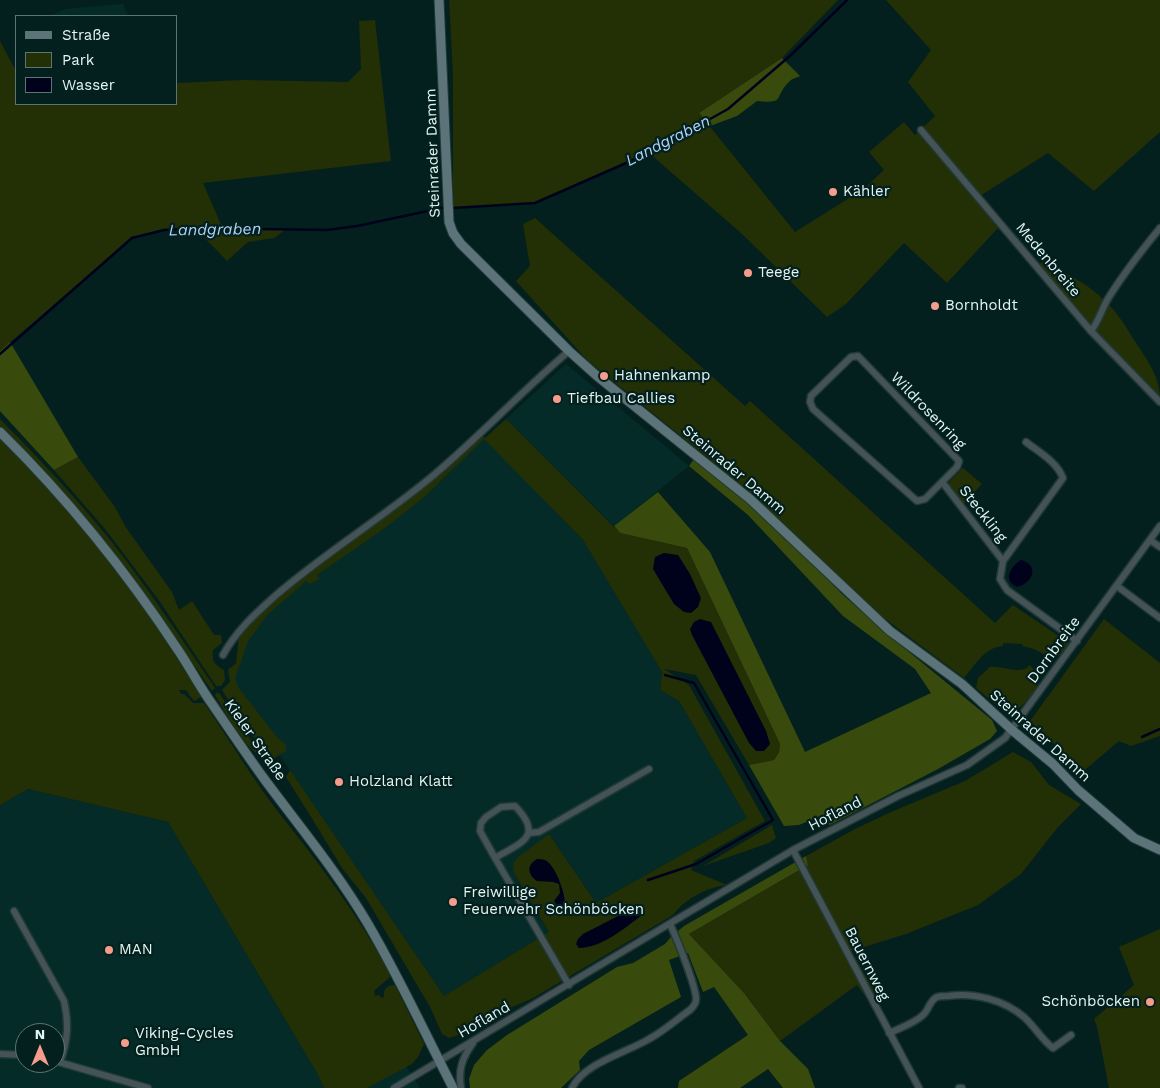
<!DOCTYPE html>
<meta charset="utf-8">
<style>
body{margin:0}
#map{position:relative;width:1160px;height:1088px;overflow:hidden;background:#04201e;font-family:"Work Sans",sans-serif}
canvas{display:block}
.legend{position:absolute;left:15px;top:15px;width:162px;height:90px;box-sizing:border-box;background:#04201e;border:1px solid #5c7573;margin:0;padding:6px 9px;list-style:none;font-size:15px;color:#e1f5f2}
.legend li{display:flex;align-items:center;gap:10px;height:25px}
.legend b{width:25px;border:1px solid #5c7573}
.north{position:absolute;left:15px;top:1023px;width:50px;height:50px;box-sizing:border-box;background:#04201e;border:1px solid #5c7573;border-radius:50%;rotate:0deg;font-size:14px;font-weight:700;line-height:20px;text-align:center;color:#e1f5f2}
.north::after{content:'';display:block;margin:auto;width:18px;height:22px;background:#f49d8c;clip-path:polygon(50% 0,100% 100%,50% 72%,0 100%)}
</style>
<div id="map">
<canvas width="1160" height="1088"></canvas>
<ul class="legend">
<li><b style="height:6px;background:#5b7379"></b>Straße</li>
<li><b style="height:14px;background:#232f04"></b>Park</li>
<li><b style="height:14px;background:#00021c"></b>Wasser</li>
</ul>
<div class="north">N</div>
</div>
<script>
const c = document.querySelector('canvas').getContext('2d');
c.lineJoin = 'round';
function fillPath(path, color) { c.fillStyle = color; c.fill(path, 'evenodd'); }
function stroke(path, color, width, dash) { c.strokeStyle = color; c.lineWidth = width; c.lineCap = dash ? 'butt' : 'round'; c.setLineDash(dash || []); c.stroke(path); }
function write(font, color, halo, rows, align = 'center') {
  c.font = font + ' "Work Sans",sans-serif'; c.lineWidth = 4.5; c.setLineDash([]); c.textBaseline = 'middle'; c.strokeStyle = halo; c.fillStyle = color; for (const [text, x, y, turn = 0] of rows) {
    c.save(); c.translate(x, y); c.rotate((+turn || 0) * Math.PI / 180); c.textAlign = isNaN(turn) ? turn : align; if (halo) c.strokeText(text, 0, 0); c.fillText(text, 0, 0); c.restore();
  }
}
const built = new Path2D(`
 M123 4 128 16H51L65 9Z
 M566 364 689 466 614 526 506 419Z
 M484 438 583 540 662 672 660 690 679 701 747 818 596 903 549 834 514 873 549 932 444 996 231 684 244 642 263 617 277 603Z
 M28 789 168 822 317 1073 324 1088H0V805ZM25 1033H55V1063H25Z
 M406 1066 420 1088H365Z`);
const green = new Path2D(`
 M449 0H838L782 58 699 113 795 232 862 190 884 170 869 152 904 122 915 135 935 116 908 82 931 50 886 0H1160V132L1094 191 1048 153 975 199 998 228 947 283 904 243 846 304 827 317 741 233 649 153 535 203 453 208V75Z
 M375 20 391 161 203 183 223 229 285 230 274 238 248 242 227 261 195 228 164 230 132 238 0 351V41L16 71V104H176V83L243 80 348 82 361 69 359 21Z
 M535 218 745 406 750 401 995 623 1013 605 1069 643 1059 656H1047L1034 649 1023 646 1022 644 1003 643V646C985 647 975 665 964 678L884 618 707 457 587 360 516 281 530 266 523 224Z
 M1042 262C1067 272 1093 287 1112 308 1122 319 1130 334 1138 346 1149 362 1160 379 1160 398L1100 337 1039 264Z
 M0 419C39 458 76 498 111 541 148 588 181 638 215 688L212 691 181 646 105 542 50 479 0 427Z
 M506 419 620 533 687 548 780 744 779 752 774 760 749 765 696 675 664 669 689 685 765 821 694 861 691 870 727 885C707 887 685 899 673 915L533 998 512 1007 473 1030 449 1038 442 1034 430 1007 366 898 342 868 308 812 286 777 290 770 444 996 549 932 514 873 513 864 517 858 549 834 596 903 747 818 679 701 660 690 662 672 583 540 484 439 422 499 382 530 317 575 319 579 310 584 306 581 267 615 248 641 235 679 238 687 276 736 286 745V751L273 759 246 728 222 690 230 682 228 669 232 667 236 663 239 636 273 601 482 435 485 438Z
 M0 438C78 516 145 602 201 697L195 701 193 700 186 690H179L181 694H184L193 703H204C229 739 252 778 279 813 319 863 361 919 391 976L374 991 375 996 379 995 381 998 384 997C383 989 387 985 395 985L424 1044 418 1057 412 1064 367 1088H324L317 1073 168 822 28 789 0 805Z
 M78 457 115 507 125 526 172 592 179 610 192 601 214 635H221L222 643 213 650C212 662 214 664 224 670L225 680 221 686H216L158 599 105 529 54 470Z
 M963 468 982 484 963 504 949 487V482Z
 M1104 619 1160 663V736L1131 746 1119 741 1080 774 1062 751 1030 721Z
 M1030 665 1034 670 1038 686C1011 725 1007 713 976 688L978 678 990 667C1002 665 1020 676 1030 665Z
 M219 693 251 740 268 759C247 755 226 713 215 695L216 693Z
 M1013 752 1031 762 1049 785 1081 804 1058 827 1021 874 978 905 906 934 851 951 875 992 866 997 857 985 780 1041 744 993 689 934 794 873 808 866 806 856 855 829 891 812 965 781Z
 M772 825 776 838 769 843 703 866Z
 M1160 929V1088H1109L1097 1027 1094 1019 1134 985 1119 947Z`);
const forest = new Path2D(`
 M782 58 800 76C796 78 791 79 789 82 773 97 787 104 757 101L737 116 710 126 699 113Z
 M10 342 78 457 54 470 0 411V351Z
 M694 459 729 486 796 547 842 594 892 638 992 720 997 731 990 739 938 769 830 825 820 816 799 825 784 826 749 765 774 760 779 752 780 744 687 548 620 533 614 526 658 492 710 552 805 752 931 693 915 669 843 616 748 515 689 466Z
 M806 856 808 866 794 873 689 934 744 993 780 1041 808 1069 815 1088H783L768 1069 740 1088H678L679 1081 748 1035 714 987 703 992 688 953 669 960 681 997 589 1050 579 1061 580 1070 561 1088H470L469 1079 474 1065 487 1050 507 1035 617 967 633 963 665 944 671 937 684 926Z`);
const water = new Path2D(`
 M664 553 678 555 690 574 701 598 698 607 691 613 684 612 674 604 653 569 655 557Z
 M1021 560C1040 565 1033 583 1017 587 1002 580 1011 566 1021 560Z
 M700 619 711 622 766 731 770 744 764 751H756L749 743 692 635 690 629 694 622Z
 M537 859C541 859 545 859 548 862 557 870 565 893 565 904L559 908 554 901 560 893 559 884 553 882 537 881C528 875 526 865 537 859Z
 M638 908 641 910 642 915C625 928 601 948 579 948L576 944 578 939 583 934 626 912Z`);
const stream = new Path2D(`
 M453 208 535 203 649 153 728 109 791 55 847 0
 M0 354 132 238 164 230 195 228 327 230 357 226 442 208
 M1142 737 1160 729
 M648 880 696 864 773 820 694 683 665 675`);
const minor = new Path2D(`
 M921 130 1091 331 1160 402
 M1091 331C1099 321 1102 308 1109 297 1124 273 1142 250 1160 228
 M858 356 959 461 957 467 925 499 917 501 813 409 810 402 811 396 851 357Z
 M1026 442C1039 452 1057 462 1063 478L1003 561 1000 579 1007 590 1077 641
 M943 483 1003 561
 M1150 540 1160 547
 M1117 586 1160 618
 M223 655C236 631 255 614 275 596 326 552 384 517 435 474 481 435 523 390 569 351
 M529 833 539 832 649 769
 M793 850 919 1088
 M495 858 480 831 481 823 486 817 501 807 515 806C545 837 520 843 495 858L569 985
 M14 911 64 1001C69 1023 68 1041 60 1062
 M889 1033C900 1028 915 1023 923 1015 929 1010 929 1001 937 997 940 996 945 996 948 996 974 992 1004 1000 1024 1017 1035 1027 1042 1040 1053 1048L1071 1035
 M0 1054 25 1055
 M55 1061 148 1088
 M394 1088 793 850 898 796 967 765 1005 738 1160 526
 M461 1088C458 1070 462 1058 473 1043
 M572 1088C584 1063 626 1053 649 1039 664 1031 677 1019 690 1010 693 1007 696 1004 696 1000 697 988 676 937 670 924
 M959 1088H962`);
const secondary = new Path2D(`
 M439 0 449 222 453 233 461 244 569 351 597 376 750 499 890 631 962 684 1012 730 1053 764 1078 790 1134 838 1160 850
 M0 432C67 498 126 571 178 650 189 666 198 684 210 701 228 727 246 754 265 780 300 827 338 873 368 924 399 977 425 1033 453 1088`);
const markers = [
 [833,192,5,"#f49d8c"],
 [748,273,5,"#f49d8c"],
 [935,306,5,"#f49d8c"],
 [604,376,5,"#f49d8c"],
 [557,399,5,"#f49d8c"],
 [339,782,5,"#f49d8c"],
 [453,902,5,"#f49d8c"],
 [109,950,5,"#f49d8c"],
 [1150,1002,5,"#f49d8c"],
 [125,1043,5,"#f49d8c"]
];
const streetNames = [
 ["Steinrader Damm",433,153,-92],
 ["Medenbreite",1048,260,50],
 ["Wildrosenring",928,411,46],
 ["Steinrader Damm",734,470,40],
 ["Steckling",983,514,52],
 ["Dornbreite",1054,650,-54],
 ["Steinrader Damm",1040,736,42],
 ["Kieler Straße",255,740,55],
 ["Hofland",835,814,-27],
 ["Bauernweg",867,964,63],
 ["Hofland",484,1020,-30]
];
const poiNames = [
 ["Kähler",843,192],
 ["Teege",758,273],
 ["Bornholdt",945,306],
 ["Hahnenkamp",614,376],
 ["Tiefbau Callies",567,399],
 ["Holzland Klatt",349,782],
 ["Freiwillige",463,893],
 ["Feuerwehr Schönböcken",463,910],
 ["MAN",119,950],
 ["Schönböcken",1140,1002,"right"],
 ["Viking-Cycles",135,1034],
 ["GmbH",135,1051]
];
const waterNames = [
 ["Landgraben",668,141,-27],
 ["Landgraben",215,230,-1]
];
fillPath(built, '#052b28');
fillPath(green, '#232f04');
fillPath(forest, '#384a0c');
fillPath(water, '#00021c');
stroke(stream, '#00021c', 2.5);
stroke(minor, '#1f3a37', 9);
stroke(secondary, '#1f3a37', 11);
stroke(minor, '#455357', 6);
stroke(secondary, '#5b7379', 9);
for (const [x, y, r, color] of markers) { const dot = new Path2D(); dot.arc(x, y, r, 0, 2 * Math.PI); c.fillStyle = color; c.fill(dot); stroke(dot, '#04201e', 2); }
write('15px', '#e1f5f2', '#04201e', streetNames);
write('15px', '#e1f5f2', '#04201e', poiNames, 'left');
write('italic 16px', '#add5fd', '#04201e', waterNames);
</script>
